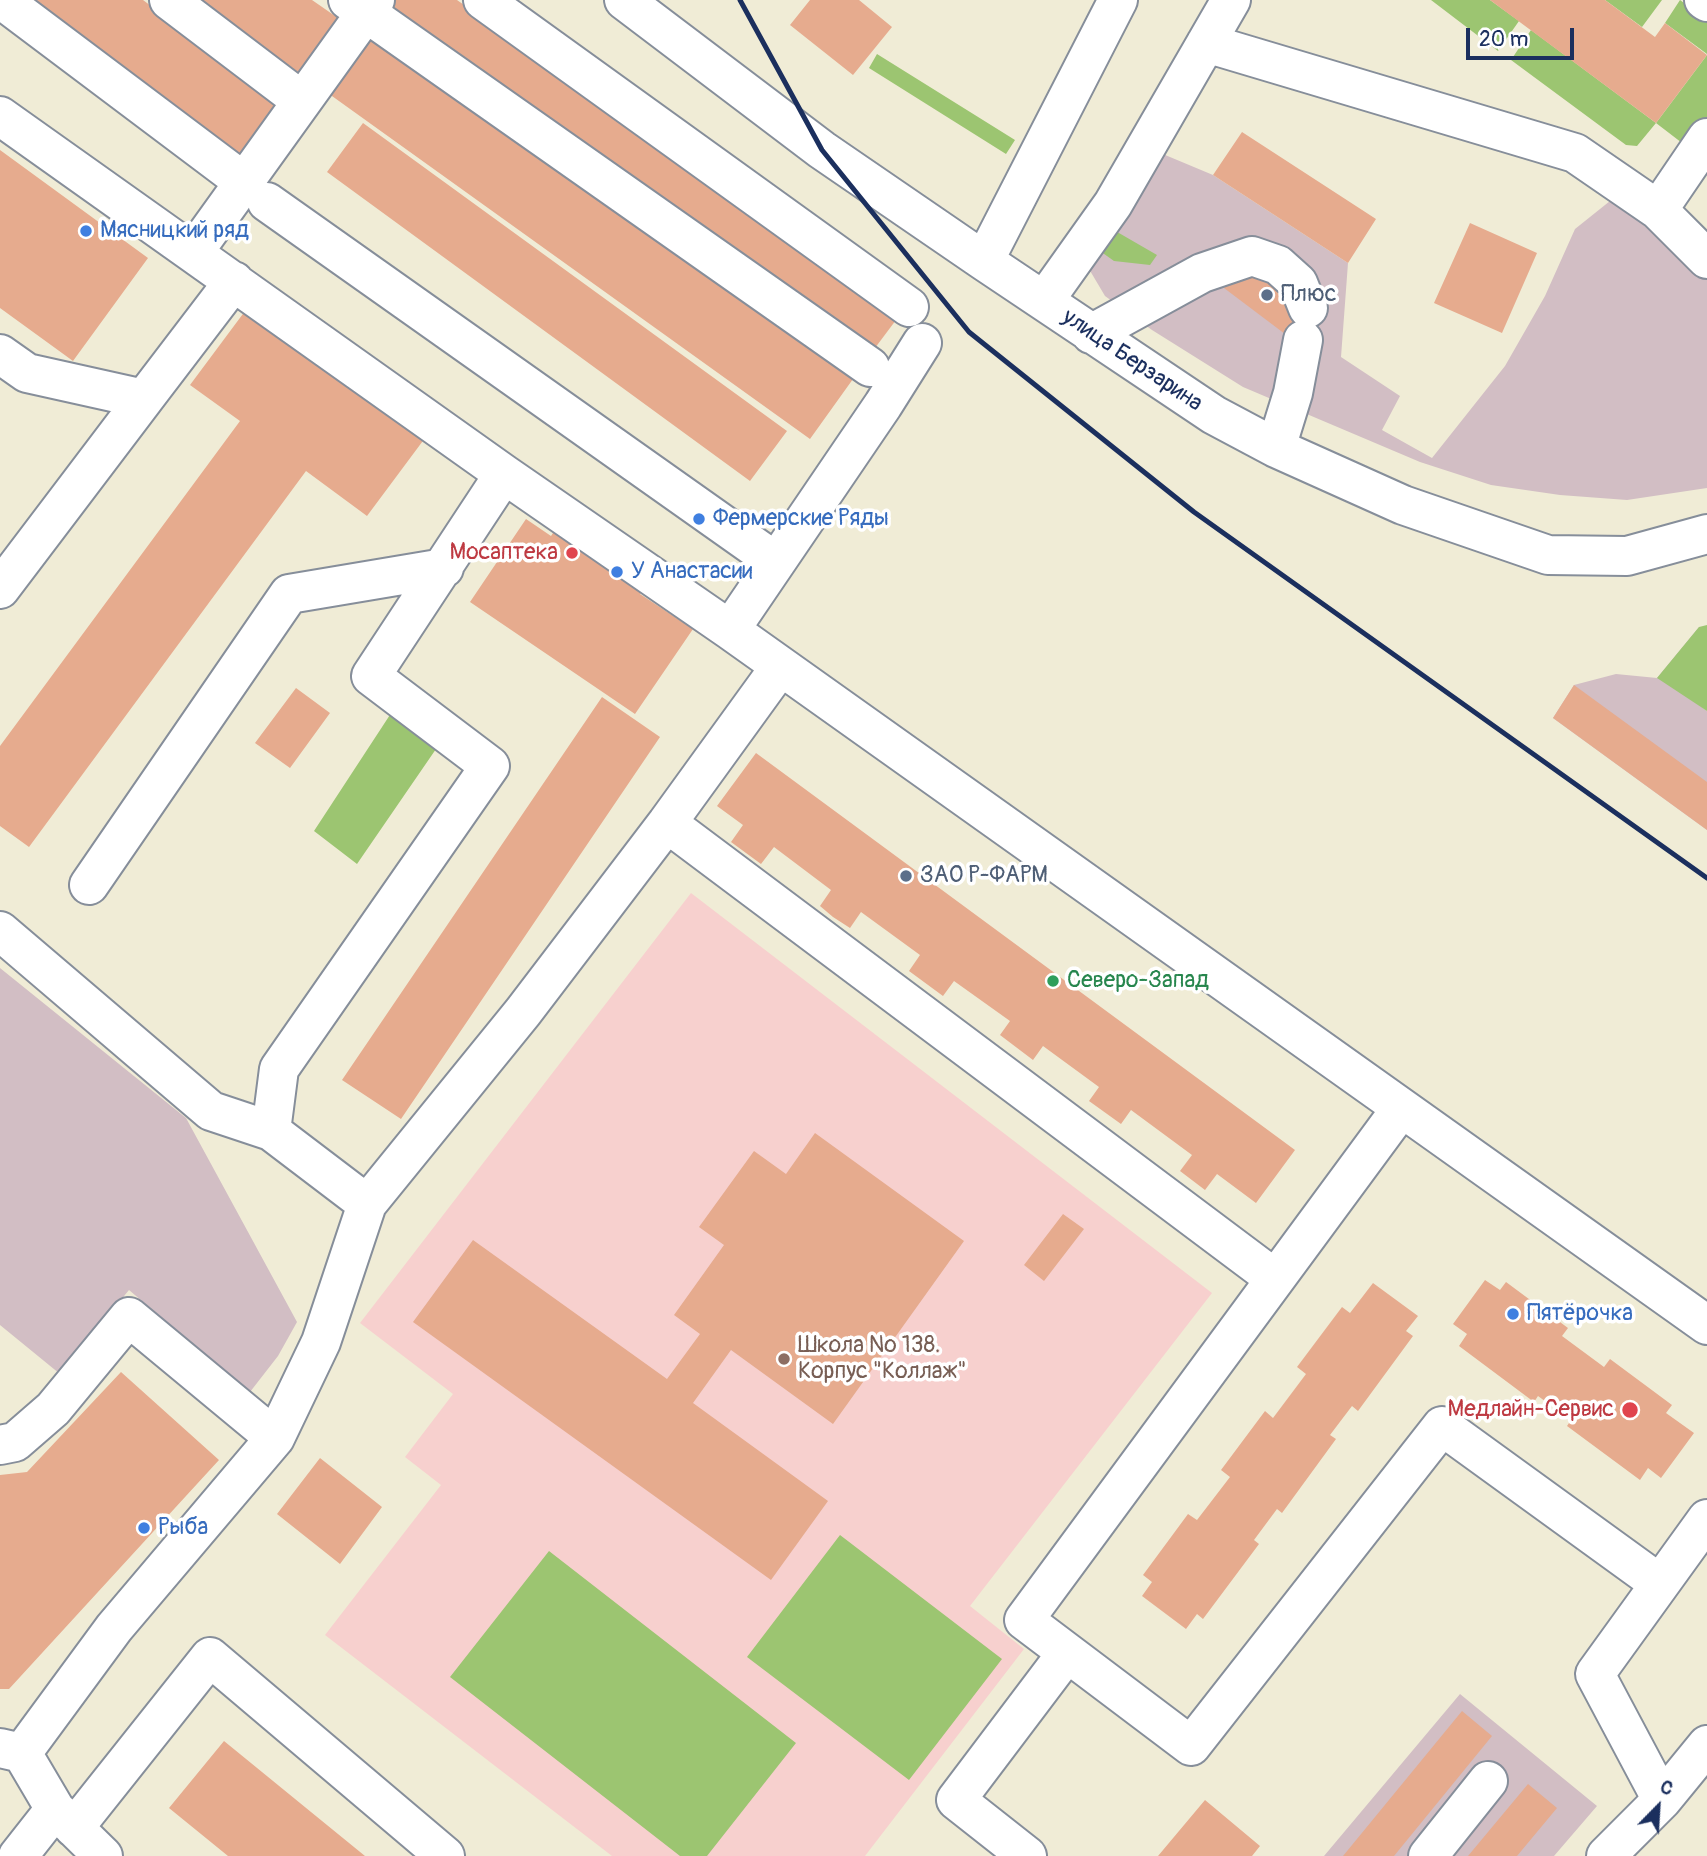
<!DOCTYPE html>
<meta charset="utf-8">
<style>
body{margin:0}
#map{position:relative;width:1707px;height:1856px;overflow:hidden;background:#f0ecd6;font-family:Pangolin,sans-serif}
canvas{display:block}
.north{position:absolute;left:1623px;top:1772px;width:70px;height:70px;-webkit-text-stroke:5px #fff;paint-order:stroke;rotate:24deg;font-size:19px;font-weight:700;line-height:28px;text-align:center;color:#1b2f5e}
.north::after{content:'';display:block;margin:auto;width:24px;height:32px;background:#1b2f5e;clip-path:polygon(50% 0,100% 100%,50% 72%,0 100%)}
.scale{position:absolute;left:1466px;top:28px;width:108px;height:32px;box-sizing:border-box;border:4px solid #1b2f5e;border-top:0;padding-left:9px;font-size:21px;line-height:24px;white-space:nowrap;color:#1b2f5e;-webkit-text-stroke:5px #fff;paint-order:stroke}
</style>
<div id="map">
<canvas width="1707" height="1856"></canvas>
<div class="north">С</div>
<div class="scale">20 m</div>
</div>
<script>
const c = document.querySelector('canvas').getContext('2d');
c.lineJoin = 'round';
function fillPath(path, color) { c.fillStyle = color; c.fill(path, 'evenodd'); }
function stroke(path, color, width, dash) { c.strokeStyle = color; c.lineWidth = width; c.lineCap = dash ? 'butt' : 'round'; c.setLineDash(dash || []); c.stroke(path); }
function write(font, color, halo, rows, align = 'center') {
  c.font = font + ' Pangolin,sans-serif'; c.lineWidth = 7; c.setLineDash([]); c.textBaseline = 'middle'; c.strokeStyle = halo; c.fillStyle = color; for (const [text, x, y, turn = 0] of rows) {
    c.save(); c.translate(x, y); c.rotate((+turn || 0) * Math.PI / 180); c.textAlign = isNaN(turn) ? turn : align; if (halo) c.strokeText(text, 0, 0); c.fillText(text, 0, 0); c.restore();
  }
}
const built = new Path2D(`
 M691 893 1212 1293 970 1606 1024 1649 865 1856H612L325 1635 441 1485 405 1457 453 1394 360 1323Z`);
const industrial = new Path2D(`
 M1158 152 1213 175 1348 263 1341 357 1400 396 1382 430 1432 458 1505 366 1545 296 1575 229 1620 193 1670 204 1707 230V488L1627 500 1560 495 1491 485 1420 462 1243 387 1152 330 1105 296 1089 269Z
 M1699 627 1690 698 1707 711V830L1553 718 1574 685 1616 674 1657 678Z
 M0 968 186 1118 297 1322 278 1356 250 1392 129 1290 60 1374 0 1325Z
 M1460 1694 1597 1806 1554 1856H1324Z`);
const green = new Path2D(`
 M1431 0H1490L1519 21 1498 51Z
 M1605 0H1662L1642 27Z
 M1680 0 1707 20V54L1665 23Z
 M1531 30 1656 123 1707 55V119L1686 146 1656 123 1637 146 1626 145 1511 60Z
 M877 54 1015 140 1006 154 869 68Z
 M1112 229 1157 255 1150 265 1114 261 1100 251Z
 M1707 625V711L1657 678 1699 627Z
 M401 698 447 733 357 864 314 831Z
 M840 1535 1002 1659 909 1780 747 1657Z
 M549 1551 796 1743 707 1856H680L450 1677Z`);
const building = new Path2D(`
 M30 0H143L284 106 244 159Z
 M198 0H312L338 18 298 72Z
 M392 0H457L899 316 872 352 388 6Z
 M810 0H859L892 27 853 75 790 25Z
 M1490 0H1605L1655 37 1665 23 1707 55 1656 123Z
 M367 31 853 379 810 439 325 91Z
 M363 123 787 431 750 481 327 172Z
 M1242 132 1376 219 1348 263 1213 175Z
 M0 150 148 258 73 361 0 308Z
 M1470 223 1537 253 1502 333 1434 303Z
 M1249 256 1310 302 1285 334 1224 288Z
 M254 299 431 430 367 516 306 471 29 847 0 826V746L240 421 190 385Z
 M526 519 551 536 559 524 647 583 640 594 693 629 635 714 470 602Z
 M1574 685 1707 782V830L1553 718Z
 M296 688 330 713 290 768 255 743Z
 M602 697 660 737 401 1119 342 1080Z
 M756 753 1295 1150 1256 1203 1217 1174 1205 1190 1180 1171 1192 1155 1131 1110 1121 1124 1089 1101 1099 1087 1043 1046 1033 1060 1000 1035 1010 1021 954 981 943 996 909 971 920 955 861 912 850 928 833 917 820 906 831 890 774 847 761 864 731 842 743 825 717 806Z
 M815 1133 964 1241 833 1424 731 1350 693 1403 828 1501 771 1580 413 1322 473 1240 667 1379 700 1334 674 1315 724 1245 699 1227 754 1151 786 1174Z
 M1063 1214 1084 1229 1044 1281 1024 1265Z
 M1485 1280 1500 1290 1506 1282 1568 1328 1562 1336 1604 1367 1610 1359 1672 1405 1666 1413 1694 1433 1661 1478 1648 1468 1640 1480 1567 1426 1571 1420 1538 1396 1534 1402 1459 1346 1467 1334 1453 1324Z
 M1373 1283 1418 1316 1406 1331 1413 1336 1358 1411 1352 1406 1330 1435 1336 1439 1282 1513 1277 1509 1254 1540 1259 1544 1203 1619 1197 1614 1186 1629 1142 1596 1152 1582 1143 1575 1188 1514 1197 1520 1230 1477 1221 1470 1265 1411 1273 1418 1306 1374 1297 1367 1342 1307 1350 1313Z
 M121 1372 219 1460 9 1689H0V1475L27 1472Z
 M320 1458 382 1507 340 1564 277 1514Z
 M1462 1711 1492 1736 1394 1856H1343Z
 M224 1741 311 1812 365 1856H228L169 1808Z
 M1528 1784 1557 1808 1517 1856H1468Z
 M1205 1800 1260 1846 1252 1856H1158Z`);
const minor = new Path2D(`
 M2 0 244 182
 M169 0 302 101
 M348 0 870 367
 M483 0 909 307
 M624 0 822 150 984 261 1214 415 1276 448 1403 505 1548 555 1627 556 1707 534
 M1704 0 1707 2
 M1206 43 1575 153 1658 210
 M0 116 504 474 730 630 1707 1325
 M1707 138 1658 210 1707 259
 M267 202 776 562
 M193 253 375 0
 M984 261 1118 0
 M1044 301 1113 204 1231 0
 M1091 334 1202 273 1252 256 1278 265 1298 283 1308 308
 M0 354 27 373 144 399 234 281
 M1276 448 1293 393 1303 340
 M0 589 144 399
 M730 630 883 405 922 343
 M667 823 1274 1278
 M89 885 289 594 444 568
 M0 931 211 1111 271 1131
 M1400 1110 1024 1620 1191 1746 1442 1426 1660 1584
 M367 1204 271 1131 279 1069 490 766 371 676 504 474
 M0 1445 15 1442 53 1409 129 1317 275 1438
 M0 1748 22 1753 114 1628 275 1438 321 1342 367 1204 523 1012 667 823 780 667
 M22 1753 55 1809 103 1856
 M1662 1800 1595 1674 1707 1519
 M74 1828 210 1657 445 1856
 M18 1856 55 1809
 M1027 1856 956 1800 1067 1653
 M1428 1856 1488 1781
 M1606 1856 1662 1800 1707 1745`);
const rail = new Path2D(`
 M740 0 822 150 969 332 1194 512 1707 878`);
const markers = [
 [86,231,7,"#3f7fe0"],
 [1267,295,7,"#5c6f8a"],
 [699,519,7,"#3f7fe0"],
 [572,553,7,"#e0444e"],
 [617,572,7,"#3f7fe0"],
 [906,876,7,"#5c6f8a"],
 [1053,981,7,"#2e9e5b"],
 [1513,1314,7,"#3f7fe0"],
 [784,1359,7,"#8d6e63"],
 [1630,1410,9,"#e0444e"],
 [144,1528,7,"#3f7fe0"]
];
const shopNames = [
 ["Мясницкий ряд",100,231],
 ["Фермерские Ряды",713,519],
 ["У Анастасии",631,572],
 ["Пятёрочка",1527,1314],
 ["Рыба",158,1528]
];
const serviceNames = [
 ["Плюс",1281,295],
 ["ЗАО Р-ФАРМ",920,876]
];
const streetNames = [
 ["улица Берзарина",1132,361,34]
];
const healthNames = [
 ["Мосаптека",558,553],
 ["Медлайн-Сервис",1614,1410]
];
const leisureNames = [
 ["Северо-Запад",1067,981]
];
const educationNames = [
 ["Школа № 138.",798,1346],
 ["Корпус \"Коллаж\"",798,1372]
];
fillPath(built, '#f7d0ce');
fillPath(industrial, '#d2bec4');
fillPath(green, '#9cc571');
fillPath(building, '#e6ab8e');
stroke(minor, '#868e9a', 42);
stroke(minor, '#fff', 38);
stroke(rail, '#1b2f5e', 5);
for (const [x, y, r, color] of markers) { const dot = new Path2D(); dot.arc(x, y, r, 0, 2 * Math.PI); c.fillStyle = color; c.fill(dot); stroke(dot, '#fff', 2.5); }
write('23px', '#366cbe', '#fff', shopNames, 'left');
write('23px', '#4e5e75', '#fff', serviceNames, 'left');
write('23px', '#1b2f5e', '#fff', streetNames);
write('23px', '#be3a42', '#fff', healthNames, 'right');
write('23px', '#27864d', '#fff', leisureNames, 'left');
write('23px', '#785e54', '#fff', educationNames, 'left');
</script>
